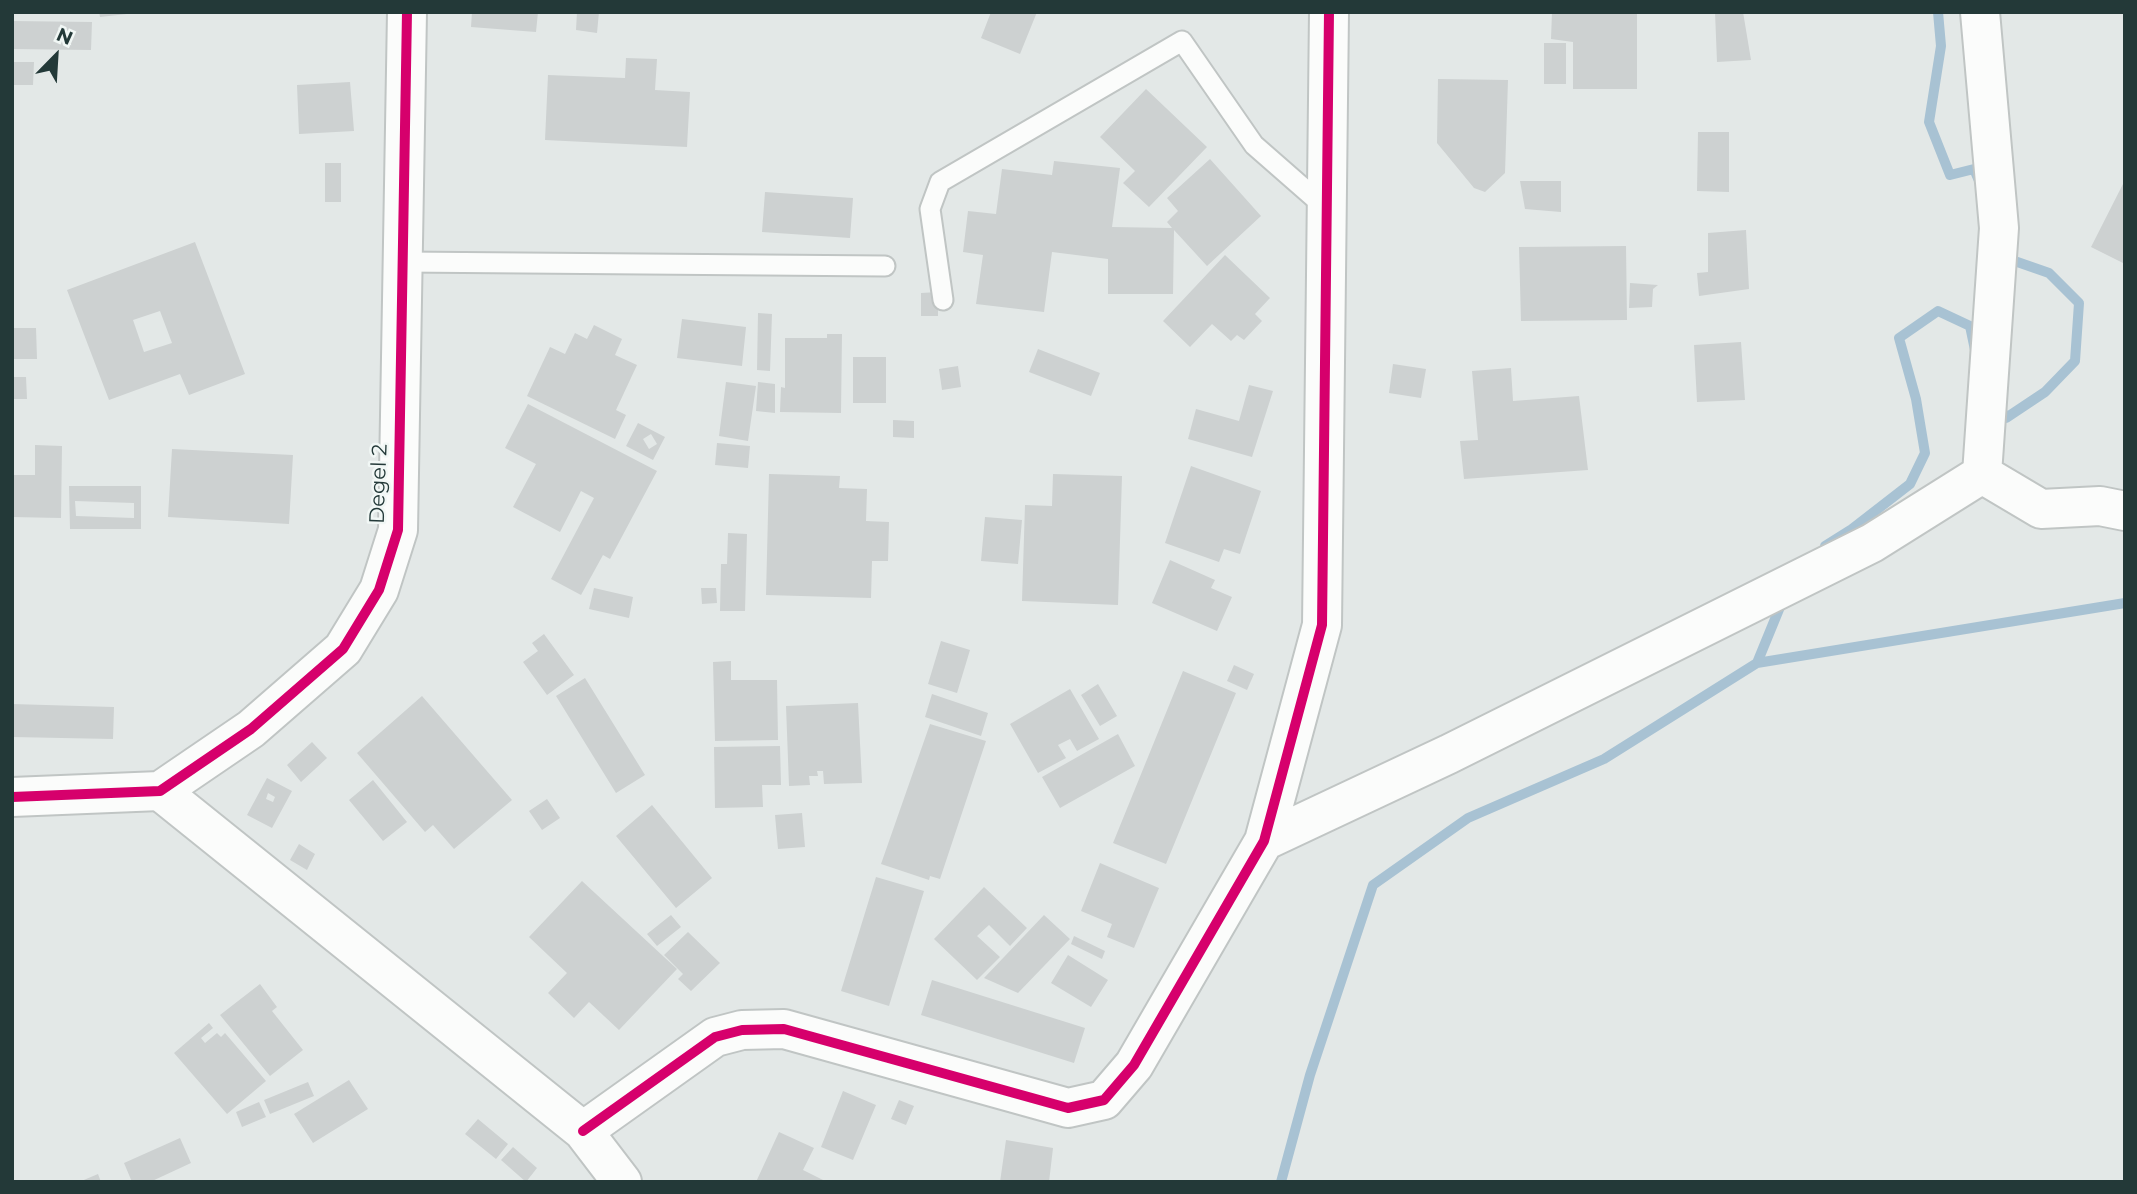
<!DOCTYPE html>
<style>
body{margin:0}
#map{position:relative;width:2137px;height:1194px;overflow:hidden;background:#e3e8e7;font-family:Montserrat,sans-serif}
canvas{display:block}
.frame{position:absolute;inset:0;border:14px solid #233938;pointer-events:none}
.north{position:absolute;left:21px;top:21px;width:70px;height:70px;-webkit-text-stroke:5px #f1f7f5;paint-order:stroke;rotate:24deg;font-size:19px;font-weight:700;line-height:28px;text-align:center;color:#233938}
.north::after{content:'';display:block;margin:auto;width:24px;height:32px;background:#233938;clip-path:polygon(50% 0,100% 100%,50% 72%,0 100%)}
</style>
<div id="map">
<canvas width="2137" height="1194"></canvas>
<div class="frame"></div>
<div class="north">N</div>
</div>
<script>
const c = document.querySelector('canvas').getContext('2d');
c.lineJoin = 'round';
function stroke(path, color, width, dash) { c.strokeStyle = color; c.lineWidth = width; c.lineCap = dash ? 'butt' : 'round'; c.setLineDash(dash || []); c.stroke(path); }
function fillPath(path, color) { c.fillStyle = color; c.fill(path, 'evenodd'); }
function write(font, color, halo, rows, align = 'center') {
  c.font = font + ' Montserrat,sans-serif'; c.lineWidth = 5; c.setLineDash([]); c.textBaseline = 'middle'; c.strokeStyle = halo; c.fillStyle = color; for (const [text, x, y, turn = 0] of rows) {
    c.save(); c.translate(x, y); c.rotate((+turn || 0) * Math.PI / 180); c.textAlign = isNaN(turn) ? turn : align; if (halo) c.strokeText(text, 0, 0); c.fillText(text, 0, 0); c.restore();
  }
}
const stream = new Path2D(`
 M1938 12 1941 46 1929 122 1950 175 1974 169 1980 183
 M1999 406 2006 418 2045 392 2075 361 2079 303 2049 273 2003 257
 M1825 546 1852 529 1910 484 1925 453 1916 399 1899 338 1938 311 1970 326 1975 350
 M1757 663 1782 602
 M1281 1182 1310 1075 1373 885 1468 818 1604 759 1757 663 2125 603`);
const building = new Path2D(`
 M99 12H127V14L100 17Z
 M472 12H538L536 32 471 27Z
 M577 12H599L597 33 576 30Z
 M991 12H1037L1020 54 981 38Z
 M1552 12H1637V89H1573V42L1551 39Z
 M1715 12H1743L1751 60 1717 62Z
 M12 21 92 22 91 50 12 49Z
 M1544 43H1566V84H1544Z
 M626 58 657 59 655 90 690 92 687 147 545 140 548 75 625 78Z
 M12 62H34L33 85H12Z
 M1438 79 1508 80 1505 173 1485 192 1474 188 1437 143Z
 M350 82 354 131 299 134 297 85Z
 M1146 89 1207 147 1149 207 1123 183 1135 171 1100 137Z
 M1698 132H1729V192L1697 191Z
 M1210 159 1261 216 1207 266 1174 230 1173 294H1108V259L1052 252 1044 312 976 304 983 255 963 252 968 211 996 214 1002 169 1052 175 1054 161 1120 168 1112 227 1172 228 1167 222 1178 211 1167 198Z
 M325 163H341V202H325Z
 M2125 180V264L2091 247Z
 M1520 181H1561V212L1525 209Z
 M765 192 853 198 850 238 762 232Z
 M1746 230 1749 289 1699 296 1697 273 1708 272V233Z
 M195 242 245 374 189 395 180 374 109 400 67 290ZM160 311 172 343 144 352 133 320Z
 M1626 246 1627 320 1521 321 1519 247Z
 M1225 255 1270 298 1255 314 1262 321 1244 340 1237 335 1231 341 1212 324 1190 347 1163 321Z
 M1630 283 1658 285 1653 289 1652 307 1629 308Z
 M938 292V316H921V293Z
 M758 313 772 314 770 371 757 370Z
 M682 319 746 327 742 366 677 358Z
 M594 325 622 339 615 355 637 365 616 410 626 415 615 439 527 396 550 347 565 354 575 333 587 339Z
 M12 328H36L37 359H12Z
 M827 334H842L841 413 780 412 781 387 785 388V338H827Z
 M1741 342 1745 400 1697 402 1694 345Z
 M1038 349 1100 373 1091 396 1029 372Z
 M853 357H886V403H853Z
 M1393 364 1426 369 1421 398 1389 393Z
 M958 366 961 387 942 390 939 369Z
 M1511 368 1513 401 1579 396 1588 470 1464 479 1460 441 1478 440 1472 371Z
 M12 377H26L27 399H12Z
 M726 382 756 386 748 441 719 436Z
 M758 382 775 384V413L756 411Z
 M1249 385 1273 391 1252 457 1188 439 1196 409 1239 421Z
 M528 404 657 471 610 559 603 555 581 595 551 579 594 498 581 491 560 532 513 507 536 464 505 448Z
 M893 420 914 421V438L893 437Z
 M638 423 665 437 653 460 626 446ZM651 434 657 444 649 449 643 439Z
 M717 443 750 446 748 468 715 465Z
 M35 445 62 446 61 518 12 517V475H35Z
 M172 449 293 455 289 524 168 517Z
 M1191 466 1261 491 1240 554 1224 549 1219 562 1165 543Z
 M769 474 840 476 839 488 867 489 866 521 889 522 888 561H872L871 598 766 595Z
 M1053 474 1122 476 1118 605 1022 601 1025 505 1052 506Z
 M69 486H141V529H70ZM75 501 134 503V518L76 516Z
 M985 517 1022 520 1018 564 981 561Z
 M728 533 747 534 745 611H720L721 564H727Z
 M1170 560 1215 580 1211 588 1232 597 1217 631 1152 603Z
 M594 588 633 597 629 618 589 609Z
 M701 588H716L717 603 702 604Z
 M544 634 574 675 547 695 523 662 538 651 532 643Z
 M941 641 970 650 957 693 928 684Z
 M731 661V680H777L778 740 715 741 713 662Z
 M1234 665 1254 674 1247 690 1227 681Z
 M1183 671 1236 693 1166 864 1113 843Z
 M585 678 645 775 616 793 556 696Z
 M1098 684 1117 716 1100 726 1081 695Z
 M1070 689 1099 739 1077 751 1070 739 1058 745 1066 758 1038 773 1010 724Z
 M932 694 988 713 981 736 925 717Z
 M422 696 512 800 454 849 433 825 425 832 357 753Z
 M858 703 862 783 824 784 823 771H817L818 776H809L810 785 789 786 786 706Z
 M12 704 114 707 113 739 12 737Z
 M930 724 986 741 940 879 930 876 929 880 881 864Z
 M1118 734 1135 766 1060 808 1042 777Z
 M312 742 327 758 301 782 287 765Z
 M780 746 781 785H762L763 807 715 808 714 747Z
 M267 778 292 791 272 828 247 815ZM268 793 275 797 273 802 266 799Z
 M373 780 407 822 383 841 349 800Z
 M547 799 560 818 542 830 529 811Z
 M652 805 712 878 676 908 616 836Z
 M802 813 805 847 778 849 775 815Z
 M299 844 315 854 307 870 290 860Z
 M1100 863 1159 888 1134 948 1107 937 1112 924 1081 911Z
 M876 877 924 891 889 1006 841 991Z
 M582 881 677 969 619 1030 589 1002 574 1018 548 993 567 973 529 937Z
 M984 887 1027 928 1010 946 989 925 977 936 1000 957 977 980 934 939Z
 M671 915 681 927 657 946 647 934Z
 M1044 915 1070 939 1018 993 984 978Z
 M688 932 720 963 691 991 678 979 683 974 664 955Z
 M1074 936 1105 951 1102 959 1071 944Z
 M1068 955 1108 980 1091 1007 1051 983Z
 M932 980 1085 1028 1074 1063 921 1015Z
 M260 984 277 1007 272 1011 303 1050 270 1076 220 1015Z
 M209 1023 213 1028 201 1038 205 1043 217 1033 221 1037 225 1033 266 1081 227 1114 174 1053Z
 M349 1080 368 1109 313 1143 294 1114Z
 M308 1082 314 1096 270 1114 264 1100Z
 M843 1091 876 1105 853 1160 821 1147Z
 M899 1100 914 1106 906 1125 891 1119Z
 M259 1102 266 1117 242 1127 236 1112Z
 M478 1119 508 1144 496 1159 465 1134Z
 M779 1132 814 1148 803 1170 827 1182H756Z
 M180 1138 191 1163 150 1182H132L124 1163Z
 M1006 1140 1053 1148 1049 1182H1000Z
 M513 1147 537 1168 526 1182 501 1160Z
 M98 1174 101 1182H79Z`);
const service = new Path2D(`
 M403 262 885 266
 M943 300 930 209 940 182 1182 41 1254 145 1326 208`);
const minor = new Path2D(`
 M1980 12 1999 228 1982 474
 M160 791 583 1131 622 1182
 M1264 841 1449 754 1872 543 1982 474 2041 509 2100 506 2125 511
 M583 1131 715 1037 742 1030 784 1029 1068 1108 1104 1100 1134 1065 1264 841 1322 625 1329 12`);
const tertiary = new Path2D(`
 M12 797 160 791 251 729 343 649 379 590 398 530 407 12`);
const cycleway = new Path2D(`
 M12 797 160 791 251 729 343 649 379 590 398 530 407 12
 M583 1131 715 1037 742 1030 784 1029 1068 1108 1104 1100 1134 1065 1264 841 1322 625 1329 12`);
const streetNames = [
 ["Degel 2",379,484,-88]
];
stroke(stream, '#a8c2d3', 10);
fillPath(building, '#cdd1d1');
stroke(service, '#c0c5c4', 23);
stroke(minor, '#c0c5c4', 42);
stroke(tertiary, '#c0c5c4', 42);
stroke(service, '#fbfcfb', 19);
stroke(minor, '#fbfcfb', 38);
stroke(tertiary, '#fbfcfb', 38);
stroke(cycleway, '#d6006c', 10);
write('21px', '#233938', '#f1f7f5', streetNames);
</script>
